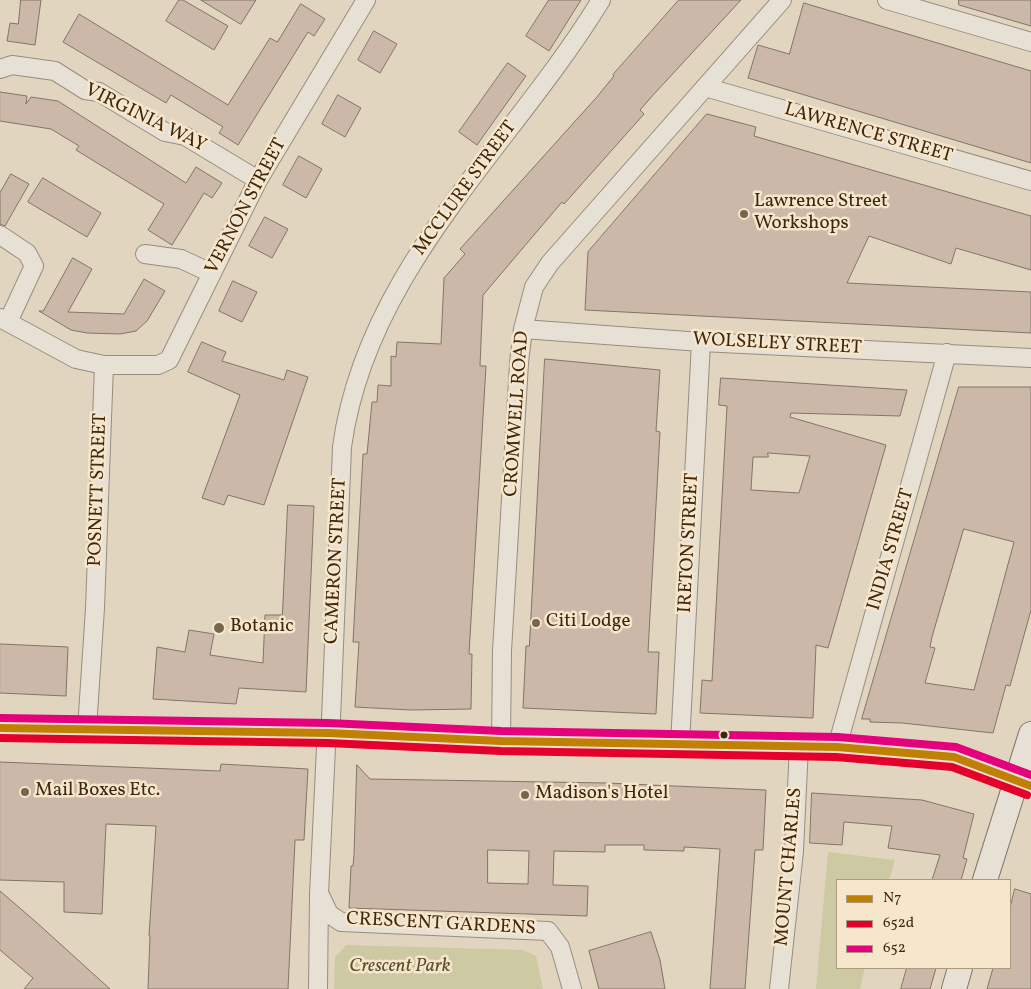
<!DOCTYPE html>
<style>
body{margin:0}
#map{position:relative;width:1031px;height:989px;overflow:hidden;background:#e2d5bf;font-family:Vollkorn,serif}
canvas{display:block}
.legend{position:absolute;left:836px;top:879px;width:175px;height:90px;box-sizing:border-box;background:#f5e6cc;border:1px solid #ac9a80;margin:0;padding:6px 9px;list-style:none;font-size:15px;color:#3f280f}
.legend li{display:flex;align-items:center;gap:10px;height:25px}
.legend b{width:25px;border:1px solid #ac9a80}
</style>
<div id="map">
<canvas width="1031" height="989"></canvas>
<ul class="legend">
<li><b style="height:6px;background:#c08004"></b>N7</li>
<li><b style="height:6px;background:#e4002b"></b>652d</li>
<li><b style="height:6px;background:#e5007d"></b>652</li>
</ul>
</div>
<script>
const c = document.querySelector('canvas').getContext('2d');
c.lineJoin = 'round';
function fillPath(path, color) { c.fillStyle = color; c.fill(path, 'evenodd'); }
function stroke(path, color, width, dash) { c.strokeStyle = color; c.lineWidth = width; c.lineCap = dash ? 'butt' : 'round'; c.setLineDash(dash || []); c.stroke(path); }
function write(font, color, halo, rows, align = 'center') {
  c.font = font + ' Vollkorn,serif'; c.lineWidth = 5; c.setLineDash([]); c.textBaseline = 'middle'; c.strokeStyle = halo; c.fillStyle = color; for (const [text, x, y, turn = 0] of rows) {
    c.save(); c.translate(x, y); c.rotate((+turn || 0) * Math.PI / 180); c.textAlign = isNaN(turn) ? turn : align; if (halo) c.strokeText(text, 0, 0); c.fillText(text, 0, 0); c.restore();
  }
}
const green = new Path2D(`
 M828 852 895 860 889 880H837V968H865L860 989H816Z
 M346 945 523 950 536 956 543 989H334L335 957Z`);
const building = new Path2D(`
 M21 0H41L35 45 7 41 10 23 18 24Z
 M179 0H183L228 26 214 50 166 21Z
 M201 0H256L241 24Z
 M549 0H581L549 51 526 36Z
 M679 0H741L654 94 640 110 644 114 564 204 562 202 483 295 480 366H486L469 654H472L471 709 411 710 355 707 359 642H353L363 454H367L372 402H377L378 385 391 386V356L396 357 397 342 441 344 444 278 465 254 460 249 596 98 614 76 613 75Z
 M959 0H1031V26L959 5Z
 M804 3 1031 71V163L748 78 758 45 789 54Z
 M301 4 325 19 314 36 308 32 238 145 219 133 223 127 171 95 166 103 63 42 79 14 228 105 270 38 277 42Z
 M374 31 397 44 380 73 358 60Z
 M508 63 526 76 477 145 459 132Z
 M0 92 27 96 26 104 31 97 58 101 186 183 196 167 222 183 212 198 204 193 172 245 148 230 164 204 76 150 79 146 51 129 0 121Z
 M338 95 361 108 345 137 322 124Z
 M707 114 756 127 754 136 1031 216V270L956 248 951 264 869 236 847 283 1031 292V333L585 310 588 252Z
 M299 156 322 169 306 198 283 185Z
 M11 174 29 184 5 226 0 224V193Z
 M43 178 101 213 87 237 28 202Z
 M265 217 288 229 272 258 249 246Z
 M73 258 92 269 68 312 124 314 144 279 165 291 147 321 136 331 120 334 87 333 71 330 39 311H43Z
 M233 281 257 292 242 322 219 311Z
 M202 342 226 352 222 361 284 380 287 370 308 377 264 505 228 495 224 505 202 498 240 395 188 372Z
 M545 359 660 370 656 431 660 432 648 652H659L656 714 523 708 526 646H529Z
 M721 378 907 390 900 416 791 413 790 417 886 445 828 648 816 645 813 718 700 713 702 680 712 681 727 406 719 405ZM768 453 810 456 799 493 751 490 753 457H768Z
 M959 387H1031V610L1010 686 1006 685 993 733 902 723 870 722V719H862ZM964 529 1014 542 974 690 925 683 935 648 930 647 932 637Z
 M288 505 314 506 306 692 239 688 236 704 153 699 157 647 185 652 189 630 214 634 210 655 263 663 265 615H282Z
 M0 644 68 647 66 696 0 693Z
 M0 762 220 771 221 764 308 769 304 840H295L288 989H148L150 936H149L156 826 106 824 102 914 64 912V882L0 880Z
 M357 765 370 779 606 783 766 790 763 850H755L745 989H710L720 849 684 847V851L644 850V845H605V852L554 851 553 885 588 886 587 916 349 908 351 866H353L354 855ZM488 850 529 851 528 884 488 883Z
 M812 793 922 800 974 814 963 858 967 859 961 880H932L940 855 888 848 892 826 844 822 842 845 810 843Z
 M1015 889 1031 894V989H987L993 968H1010V908Z
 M0 891 36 922 110 989H24L33 978 0 950Z
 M651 932 660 960 665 989H599L589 951Z
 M907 968H936L930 989H901Z`);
const street = new Path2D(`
 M887 0 1031 42
 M0 69 12 65 55 71 85 90 99 92 165 132 185 136 258 180
 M705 87 1031 181
 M0 235 27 253 34 266 8 322
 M145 254 181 259 211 273
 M0 318 76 359 104 365H158L169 360 258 180 366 0
 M523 329 701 342 1031 358
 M87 729 95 608 104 365
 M501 741 502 651 519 363 523 329 534 287 550 263 782 0
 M680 744 701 342
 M837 747 947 353
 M1017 779 1031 786
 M321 897 329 914 341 922 548 931 560 947 572 989
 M318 989 319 894 326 747 331 719 342 447C366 269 512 146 601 0
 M779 989 794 851 799 746`);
const secondary = new Path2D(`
 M0 728 328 733 501 741 837 747 954 757 1017 779
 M985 880 1031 734
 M954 989 960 968`);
const bus1 = new Path2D(`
 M0 728 328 733 501 741 837 747 954 757 1031 786`);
const bus2 = new Path2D(`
 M0 738 328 743 501 751 836 757 952 767 1027 795`);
const bus3 = new Path2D(`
 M0 718 328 723 501 731 838 737 956 747 1031 775`);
const markers = [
 [744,214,5,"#78654d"],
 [536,623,5,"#78654d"],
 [219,628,6,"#78654d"],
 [724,735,4.5,"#3f280f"],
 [25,792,5,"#78654d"],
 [525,795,5,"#78654d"]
];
const streetNames = [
 ["VIRGINIA WAY",145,119,26],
 ["LAWRENCE STREET",868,134,16],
 ["MCCLURE STREET",466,189,-54],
 ["VERNON STREET",247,207,-62],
 ["WOLSELEY STREET",777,345,3],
 ["CROMWELL ROAD",518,414,-86],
 ["POSNETT STREET",99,490,-88],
 ["IRETON STREET",690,543,-87],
 ["INDIA STREET",892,550,-74],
 ["CAMERON STREET",337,561,-87],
 ["MOUNT CHARLES",790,867,-85],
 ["CRESCENT GARDENS",441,925,3]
];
const poiNames = [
 ["Lawrence Street",754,203],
 ["Workshops",754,225],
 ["Citi Lodge",546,623],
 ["Botanic",230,628],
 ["Mail Boxes Etc.",35,792],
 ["Madison's Hotel",535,795]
];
const parkNames = [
 ["Crescent Park",400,968]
];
fillPath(green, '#cdc9a2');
fillPath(building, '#cbb8a8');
stroke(building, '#807567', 1);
stroke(street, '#978d7e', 20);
stroke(secondary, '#807567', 26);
stroke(street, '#e7e0d5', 18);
stroke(secondary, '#e7e0d5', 24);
stroke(bus1, '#c08004', 8);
stroke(bus2, '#e4002b', 8);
stroke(bus3, '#e5007d', 8);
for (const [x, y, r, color] of markers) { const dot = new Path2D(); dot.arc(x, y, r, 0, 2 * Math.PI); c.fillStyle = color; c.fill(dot); stroke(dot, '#f5e6cc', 2); }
write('19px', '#3f280f', '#f5e6cc', streetNames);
write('19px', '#3f280f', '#f5e6cc', poiNames, 'left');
write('italic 19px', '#5e4e2e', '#f5e6cc', parkNames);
</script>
